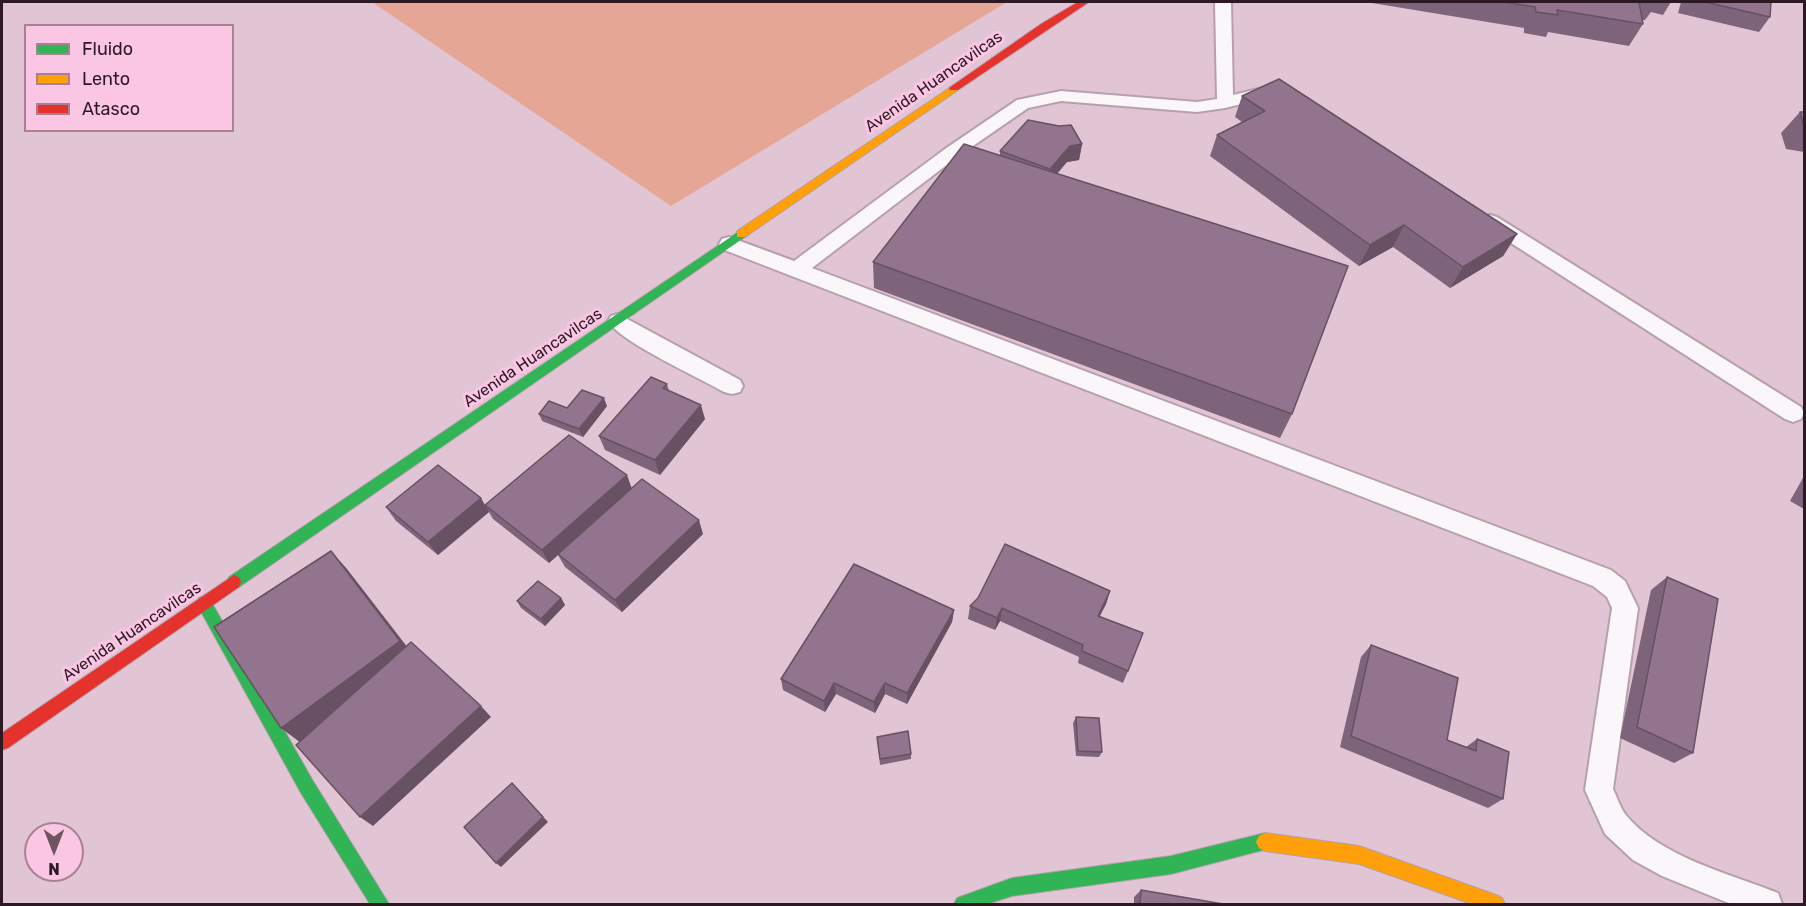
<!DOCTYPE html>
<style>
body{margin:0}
#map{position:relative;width:1806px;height:906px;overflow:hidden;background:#e2c5d5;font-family:Rubik,sans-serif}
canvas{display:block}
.frame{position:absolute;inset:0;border:3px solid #2c1923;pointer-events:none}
.legend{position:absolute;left:24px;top:24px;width:210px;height:108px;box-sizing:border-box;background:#fbc6e3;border:2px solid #a88196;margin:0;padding:8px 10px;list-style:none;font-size:18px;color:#2c1923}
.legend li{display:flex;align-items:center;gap:12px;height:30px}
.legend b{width:30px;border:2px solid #a88196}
.north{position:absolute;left:24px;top:822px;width:60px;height:60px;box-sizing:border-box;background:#fbc6e3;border:2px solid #a88196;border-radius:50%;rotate:180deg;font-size:16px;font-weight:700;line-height:24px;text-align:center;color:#2c1923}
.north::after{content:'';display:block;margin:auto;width:21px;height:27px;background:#6c5561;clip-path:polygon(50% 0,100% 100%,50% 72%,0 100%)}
</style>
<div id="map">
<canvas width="1806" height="906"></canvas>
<div class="frame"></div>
<ul class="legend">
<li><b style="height:8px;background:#30b455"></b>Fluido</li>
<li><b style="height:8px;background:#ff9f0a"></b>Lento</li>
<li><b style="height:8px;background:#e5322d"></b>Atasco</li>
</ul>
<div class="north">N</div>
</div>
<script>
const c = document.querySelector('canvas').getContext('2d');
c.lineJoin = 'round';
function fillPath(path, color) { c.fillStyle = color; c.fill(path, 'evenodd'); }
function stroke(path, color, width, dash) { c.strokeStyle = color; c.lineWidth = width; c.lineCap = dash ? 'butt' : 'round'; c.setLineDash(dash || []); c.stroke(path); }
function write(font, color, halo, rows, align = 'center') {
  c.font = font + ' Rubik,sans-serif'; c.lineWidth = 6; c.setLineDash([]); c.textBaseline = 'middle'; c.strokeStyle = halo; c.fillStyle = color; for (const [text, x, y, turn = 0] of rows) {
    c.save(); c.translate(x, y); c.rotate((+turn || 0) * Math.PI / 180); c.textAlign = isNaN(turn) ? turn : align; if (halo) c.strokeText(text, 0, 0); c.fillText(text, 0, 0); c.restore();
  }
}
const green = new Path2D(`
 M372 2H1007L671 206Z`);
const lane = new Path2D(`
 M1215 2H1231L1233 95 1271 86 1279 91 1277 95 1225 108 1197 112 1061 101 1028 108 957 157 812 268 1611 570 1625 581 1638 608 1613 789C1617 797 1620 807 1625 814 1658 856 1730 874 1778 893L1782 904H1731L1662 876 1633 860 1605 834 1585 790 1612 608 1607 597 1593 586 789 275 722 249 719 244 722 239 729 237 794 261 945 149 1017 100 1061 91 1197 102 1217 99Z
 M1490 215 1497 217 1801 407 1804 413 1801 419 1793 422 1785 419 1483 225 1481 221 1483 217Z
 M618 314 740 380 743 386 740 392 732 394 724 392C700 378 620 342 608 321L611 316Z`);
const fast = new Path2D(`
 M741 230 747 234 745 237 239 587 234 589 229 587 227 582 229 577Z
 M204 596 209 598 313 781 389 904H370L301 793 199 608 197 603 199 598Z
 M1265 833 1271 836 1274 842 1271 848 1171 874 1012 896 987 904H954L957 898 1012 878 1171 856Z`);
const slow = new Path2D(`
 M954 85 958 86V90L745 237H737V231Z
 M1265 833 1359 846 1496 895 1502 898 1505 904H1472L1359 864 1265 851 1259 848 1256 842 1259 836Z`);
const jam = new Path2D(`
 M1078 2H1089L958 90H950L949 88 1041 24Z
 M234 575 239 577 241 582 239 587 8 748 2 750V733Z`);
const wall = new Path2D(`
 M1366 2H1671L1663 15 1651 12 1645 20H1642L1643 24 1629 46 1548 32 1546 37 1524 33V28Z
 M1681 2H1771L1770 17 1759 32 1678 13Z
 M1242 96 1517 234 1503 256 1450 288 1393 247 1359 266 1210 156 1217 135 1242 122 1235 117Z
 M1800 112H1804V152L1786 149 1781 133Z
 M1059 126 1082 144 1079 160 1067 162 1057 174 1292 414 1280 438 874 288 873 262 1000 156V151Z
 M667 384 669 391 705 419 660 475 605 450 599 436Z
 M607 406 583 437 542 421 539 414 567 408Z
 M1804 476V509L1790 501Z
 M632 488 703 534 622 612 565 567 558 555 549 563 493 519 489 512 438 555 396 521 386 507 485 505Z
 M1667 577 1693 753 1674 763 1620 738 1651 590Z
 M1110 591 1106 604 1099 616 1128 671 1123 683 1078 663 1079 657 1000 621 995 630 968 619 970 606Z
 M561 598 565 605 545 626 521 608 517 601Z
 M954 610 952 622 907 704 885 694 875 713 836 694 825 712 783 690 781 679Z
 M1371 645 1447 740 1466 747 1477 739 1503 799 1488 808 1340 747 1361 657Z
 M1076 717 1102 752 1099 757 1076 756 1073 723Z
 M877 737 911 754V759L880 765Z
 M1141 890 1223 904H1134V897Z`);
const shadedWall = new Path2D(`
 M1082 144 1079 160 1067 162 1047 185 1050 169 1070 146Z
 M1404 225 1393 247 1359 266 1370 245Z
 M1517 234 1503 256 1450 288 1463 267Z
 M604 398 607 406 583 437 579 429Z
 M701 405 705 419 660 475 655 460Z
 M627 475 632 489 549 563 542 550Z
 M481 498 489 512 438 555 428 542Z
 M699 520 703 534 622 612 615 600Z
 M331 551 347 569 415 657 301 743 281 728Z
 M1110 591 1106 604 1094 628 1098 616Z
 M561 598 565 605 545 626 541 619Z
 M1002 608 1000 621 995 630 997 618Z
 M954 610 952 622 907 704V693Z
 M834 683 836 694 825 712 824 701Z
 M885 683V694L875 713 874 702Z
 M481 706 491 717 373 826 360 817Z
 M512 783 548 822 501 867 496 863Z`);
const building = new Path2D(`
 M1504 2H1639L1643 24 1557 10 1558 15 1536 12 1535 7Z
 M1705 2H1771L1770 17Z
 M1279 79 1517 234 1463 267 1404 225 1370 245 1217 135 1265 111 1242 96Z
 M1800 112H1804V127Z
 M1028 120 1059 126 1071 125 1082 144 1070 146 1050 169 1000 151Z
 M964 144 1348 266 1292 414 873 262Z
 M651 377 667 384 663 388 701 405 655 460 599 436Z
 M582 390 604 398 579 429 539 414 549 401 567 408Z
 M569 435 627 475 542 550 485 505Z
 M438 465 481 498 428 542 386 507Z
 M642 479 699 520 615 600 558 554Z
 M1005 544 1110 591 1098 616 1143 633 1128 671 1082 651 1083 645 1002 608 997 618 970 606 978 598Z
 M331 551 400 641 281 728 214 627Z
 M854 564 954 610 907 693 885 683 874 702 834 683 824 701 781 679Z
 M1667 577 1718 599 1693 753 1637 727Z
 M538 581 561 598 541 619 517 601Z
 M411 642 481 706 360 817 296 745Z
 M1371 645 1458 678 1447 740 1476 751 1477 739 1509 752 1503 799 1351 736Z
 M1076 717 1099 718 1102 752 1078 751Z
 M908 731 911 754 880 759 877 737Z
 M512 783 543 817 496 863 464 827Z
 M1141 890 1223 904H1140Z`);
const streetNames = [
 ["Avenida Huancavilcas",934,82,-35],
 ["Avenida Huancavilcas",533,358,-34],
 ["Avenida Huancavilcas",132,632,-34]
];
fillPath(green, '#e5a696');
stroke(lane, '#b6a0ac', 4);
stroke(fast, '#b6a0ac', 2);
stroke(slow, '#b6a0ac', 2);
stroke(jam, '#b6a0ac', 2);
fillPath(lane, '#fbf6f9');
fillPath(fast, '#30b455');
fillPath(slow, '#ff9f0a');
fillPath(jam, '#e5322d');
fillPath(wall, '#7e647a');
fillPath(shadedWall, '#675163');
fillPath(building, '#93748e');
stroke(building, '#675163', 1.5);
write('16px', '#2c1923', '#fbc6e3', streetNames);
</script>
